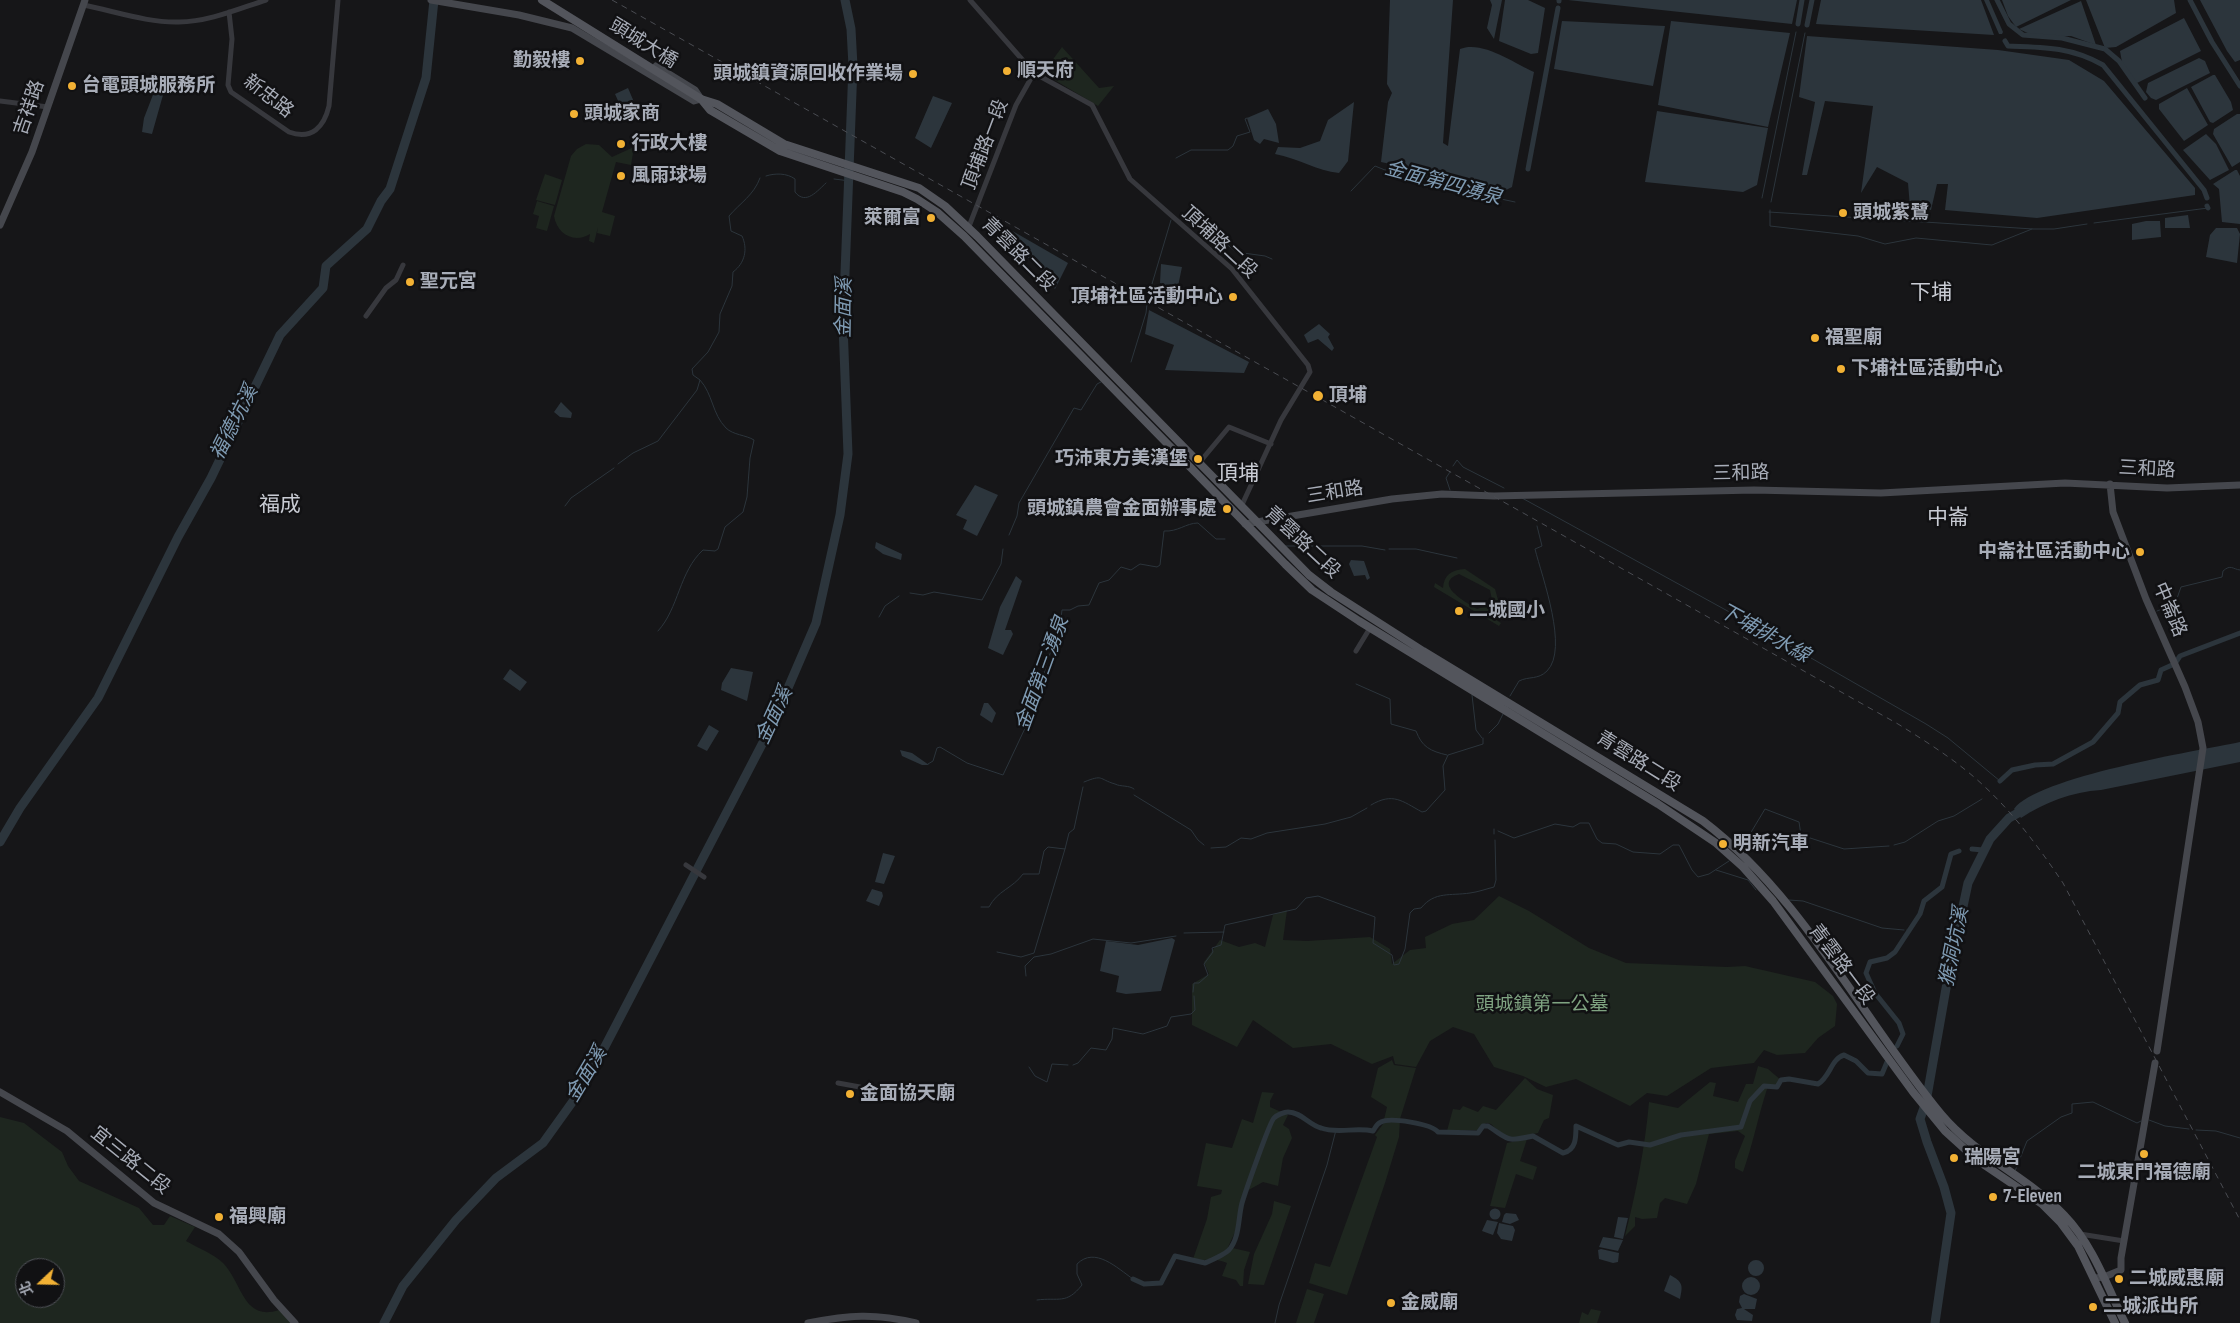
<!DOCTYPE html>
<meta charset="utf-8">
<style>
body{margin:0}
#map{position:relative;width:2240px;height:1323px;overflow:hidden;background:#161618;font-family:"Sofia Sans Condensed","Noto Sans TC",sans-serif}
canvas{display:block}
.north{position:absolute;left:15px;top:1258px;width:50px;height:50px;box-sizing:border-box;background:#111113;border:1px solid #4d4f55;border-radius:50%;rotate:249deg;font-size:14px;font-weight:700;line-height:20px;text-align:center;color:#a8adb8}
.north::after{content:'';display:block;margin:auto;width:18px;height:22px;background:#f2b134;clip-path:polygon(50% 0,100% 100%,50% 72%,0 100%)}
</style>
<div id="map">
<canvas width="2240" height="1323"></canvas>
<div class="north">北</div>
</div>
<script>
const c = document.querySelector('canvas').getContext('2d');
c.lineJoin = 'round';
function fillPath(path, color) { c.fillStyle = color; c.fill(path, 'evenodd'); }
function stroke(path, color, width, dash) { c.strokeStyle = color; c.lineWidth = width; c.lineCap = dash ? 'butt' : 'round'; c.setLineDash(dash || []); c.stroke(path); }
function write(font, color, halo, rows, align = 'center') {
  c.font = font + ' "Sofia Sans Condensed","Noto Sans TC",sans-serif'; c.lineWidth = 5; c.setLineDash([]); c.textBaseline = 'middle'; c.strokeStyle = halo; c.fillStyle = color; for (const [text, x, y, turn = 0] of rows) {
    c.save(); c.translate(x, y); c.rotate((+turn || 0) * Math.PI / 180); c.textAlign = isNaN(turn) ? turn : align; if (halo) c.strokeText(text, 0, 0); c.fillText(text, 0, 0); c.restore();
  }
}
const green = new Path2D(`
 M1062 47 1099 88 1114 86 1098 106 1043 73Z
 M586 144 599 145 612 157 634 147 631 165 616 162 602 212 615 216 610 236 597 233 598 227 594 243 589 241 590 234C574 244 557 234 554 216L571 156 577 149Z
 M545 174 562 180 555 205 536 200Z
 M537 201 554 206 547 231 536 228 539 216 533 214Z
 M1465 569 1495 589 1498 600 1493 608 1485 613 1501 623 1499 626 1434 587 1435 583 1443 588C1444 575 1451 570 1465 569ZM1459 574 1490 590 1492 600 1490 605 1477 609C1466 602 1432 584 1459 574Z
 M1500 600 1516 610 1510 620 1494 610Z
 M1499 896 1529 911 1589 948 1626 963 1727 967 1745 966 1815 982 1833 996 1837 1004 1835 1026 1818 1038 1805 1053 1777 1055 1764 1050 1754 1063 1711 1068 1667 1096 1647 1093 1630 1106 1576 1079 1546 1087 1523 1076 1494 1067 1474 1034 1453 1027 1430 1041 1416 1067 1395 1064 1393 1056 1372 1064 1331 1044 1293 1048 1253 1020 1237 1047 1192 1025V984L1209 974 1204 962 1220 940 1239 947 1255 943 1265 947 1273 915 1287 910 1283 940 1307 941 1370 937 1390 949 1392 964 1410 950 1426 948 1425 937 1452 924 1474 920Z
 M1392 1060 1394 1065 1416 1068 1400 1119 1399 1137 1385 1183 1347 1295 1309 1283 1315 1263 1330 1267 1377 1137 1375 1135 1383 1124 1387 1107 1371 1097 1378 1068Z
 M1758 1066 1768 1069 1782 1081 1778 1086 1767 1089C1758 1117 1753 1144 1743 1172L1735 1168V1161L1745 1136 1738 1131 1709 1134 1696 1184 1687 1204 1665 1198 1660 1203 1657 1218 1642 1219 1635 1217V1226L1625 1236C1636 1192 1645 1148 1649 1102L1678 1108 1710 1082 1716 1083 1713 1096 1738 1102 1746 1084H1753Z
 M1525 1078 1537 1089 1553 1095 1549 1118 1544 1120 1538 1133C1515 1138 1509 1142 1491 1124L1486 1123 1478 1130 1447 1131 1453 1109 1460 1110 1463 1106 1478 1112 1483 1106 1496 1110Z
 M1262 1092 1274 1093 1270 1101V1107L1288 1115 1283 1125 1289 1129 1292 1138 1283 1158 1278 1186 1263 1182 1245 1192 1240 1205 1238 1226 1228 1247 1250 1252 1244 1270 1243 1286H1240L1236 1280 1222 1276 1227 1263C1211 1257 1208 1262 1193 1259L1207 1219 1211 1197 1221 1194 1222 1190 1197 1186 1206 1143 1232 1148 1242 1119 1253 1123Z
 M0 1117 24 1123 62 1152 68 1166 79 1181 139 1208 153 1225H164L170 1216 195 1227 186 1241C198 1248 214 1254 223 1263 242 1282 243 1322 279 1310L292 1323H0ZM25 1268H55V1298H25Z
 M1527 1139 1520 1161 1537 1167 1533 1180 1516 1174 1505 1208 1490 1206 1507 1143Z
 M1274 1201 1291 1206 1264 1285 1248 1284 1254 1254 1272 1214Z
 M1307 1289 1324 1294 1314 1323H1296Z
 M1591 1309 1601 1311 1597 1323H1579L1582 1312 1588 1315Z`);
const water = new Path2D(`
 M1390 0H1453L1443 143 1448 146 1460 49C1482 40 1514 63 1534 72L1512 187 1504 191 1486 193 1425 178 1404 167 1381 162 1388 102 1392 93 1387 84Z
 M1490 0H1502L1494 39 1487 28 1492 5Z
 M1505 0H1528L1545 8 1538 53 1531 54 1499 41Z
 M1568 0H1797L1792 24Z
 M1821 0H1981L1994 35 1816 24Z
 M1984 0H1989L2003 32 2002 34H1999Z
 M2002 0H2071L2016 27 2008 16Z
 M2086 0H2174L2176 13 2116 47 2105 48Z
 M2200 0H2240V60L2235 62 2227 51Z
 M2081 1 2096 45 2071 36 2036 37 2019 29Z
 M2184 18 2201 51 2135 84 2123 68 2120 51Z
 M1562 21 1665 26 1653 86 1554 69Z
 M1671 21 1790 33 1768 127 1658 105Z
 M1807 36 1998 50 2069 60 2104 81 2195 188V195L2037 218 1945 210 1948 184H1937L1931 210 1910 207 1908 183 1877 167 1861 193 1873 106 1825 101 1807 175H1802L1815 102 1799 97Z
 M2199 58 2205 61 2210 73 2156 100 2151 98 2146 92 2148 83Z
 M2213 75H2215L2231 102 2233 110 2213 123 2210 122 2191 87Z
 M156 87 165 88 152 134 142 132 144 118Z
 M628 88 637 109 624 114 615 94Z
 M2187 88 2208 125 2184 141 2159 109V104Z
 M933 96 952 103 931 148 915 138Z
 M1354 102 1348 161 1339 173C1317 171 1298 158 1275 154L1278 147 1300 148 1320 141 1328 120Z
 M1268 109 1276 124 1279 143 1264 139 1260 144 1254 140 1247 118Z
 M1657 111 1768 128 1757 185 1743 192 1645 182Z
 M2237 114H2240V162L2232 167 2213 134 2214 129Z
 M2206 134 2216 144 2229 170 2210 180 2183 150Z
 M2235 170H2237L2240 176V224L2222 222 2219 189 2213 184Z
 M2188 215 2190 228H2165V218Z
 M2146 221H2160L2161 237 2132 240V224Z
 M2216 228H2237L2240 234 2237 263 2206 257 2210 235Z
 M1009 229 1068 263 1055 289 1033 262 1006 237Z
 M1161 264 1182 267 1177 291 1160 283Z
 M1149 310 1249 362 1244 373 1165 370 1174 345 1145 334Z
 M1319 324 1330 334 1328 337 1334 348 1332 351 1318 339 1308 343 1304 335Z
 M561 402 572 413 571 418 560 417 554 412Z
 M975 485 998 495 977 536 963 529 967 520 956 515Z
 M876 542 902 554 901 560 883 554 875 548Z
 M1351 560 1364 561 1370 578 1367 580 1365 575 1354 576 1349 564Z
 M1016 576 1022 581 1005 630H1011L1013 634 1003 655 988 648 1000 607Z
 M731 668 753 672 747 701 721 690 722 683Z
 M510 669 527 682 520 691 503 679Z
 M984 703H988L996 713 992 723 980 715Z
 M709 725 719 731 707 751 697 746Z
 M2240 742V762L2101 790C2072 792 2045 802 2021 818L2014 809C2037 777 2196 751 2240 742Z
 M900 750 912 753 929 765H922L902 756Z
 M883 853 895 856 884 884 875 882Z
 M872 889 882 892 883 896 879 906 866 901Z
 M1172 938 1175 940 1161 991 1126 994 1116 992 1119 976 1100 971 1106 941 1138 945Z
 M1489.5 1214a5.5 5.5 0 1 1 11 0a5.5 5.5 0 1 1-11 0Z
 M1506 1213 1516 1214 1519 1220 1510 1224 1502 1222 1504 1215Z
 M1618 1217 1628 1218 1623 1239 1614 1237Z
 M1487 1220 1498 1222 1493 1235 1482 1231Z
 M1499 1223 1513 1226 1515 1230 1512 1241 1501 1239 1497 1233Z
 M1603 1237 1623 1240 1618 1251 1599 1247Z
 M1601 1249 1619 1253 1618 1262 1613 1263 1599 1259 1598 1250Z
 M1748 1268a8 8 0 1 1 16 0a8 8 0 1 1-16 0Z
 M1670 1275C1683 1282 1683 1285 1680 1299L1664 1291Z
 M1742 1286a9 9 0 1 1 18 0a9 9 0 1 1-18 0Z
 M1744 1294 1757 1299 1755 1309H1744L1753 1315 1752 1321 1737 1320 1735 1315 1737 1309 1742 1308 1739 1302 1740 1296Z`);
const stream = new Path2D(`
 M1797 25 1798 24
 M1807 26V25
 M1176 158 1191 150H1228L1233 146 1237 136 1250 132 1245 119 1247 118
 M766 176C775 173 787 173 795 179V192C806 206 818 190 826 183
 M834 179 850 181
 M1351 191 1375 166 1385 170H1406L1418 181 1515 202
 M1762 198 1796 32
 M1771 202 1805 33
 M1770 210V226L1858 236 1885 244 1916 238 1992 245 2032 229
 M1769 212 2033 229H2054L2087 224
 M2094 223 2208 208
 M1200 235 1212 242H1224L1236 252 1265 256 1272 259
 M1149 294 1171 220
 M1131 362 1146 313 1147 304
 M618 464 633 453 658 441 697 390 700 380 693 375 692 369 708 352 719 332 720 314 732 286 733 272C745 263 748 249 742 236L731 231 729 216C740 203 754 195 760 178
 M1453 466 1457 460 1463 467 1504 488
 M1450 490 1446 478 1450 472
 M1522 498 1764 631 1926 724 1948 738 2000 781
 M565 506 571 498 614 468
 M1009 535 1017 516 1019 503 1074 408 1081 410 1097 384 1101 382
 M1286 546H1362L1385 550
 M1389 549H1416L1457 558
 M910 593 923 595 934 592 982 600 1001 564 1003 549
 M2157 611 2175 604 2181 587 2222 577 2223 571C2231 564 2232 569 2240 570
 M879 617 885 606 899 596
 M658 631C679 608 679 572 703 550L715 551 718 549 725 527 743 512 747 497 750 458 754 440C746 435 733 435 726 428 712 414 713 394 700 380
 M1356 684 1390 699 1391 724 1416 731C1422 747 1430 751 1447 755
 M1472 695 1476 730 1482 738
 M1510 696 1519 681C1529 676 1538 680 1547 671 1569 649 1542 577 1535 549L1542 546 1537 526
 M1489 733 1498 724 1503 714
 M928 764 933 761 937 748 940 747 967 763 1003 775 1035 707 1049 656 1059 633 1062 610H1070L1078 606 1089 605 1099 583 1109 580 1121 567 1131 570 1140 564 1157 567 1160 565 1164 531C1178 532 1186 523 1198 523L1216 539H1225
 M1084 782C1104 774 1098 779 1115 784 1121 787 1129 785 1134 789
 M1134 795 1191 830 1198 840 1204 845
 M1371 805C1393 792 1402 801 1422 812L1426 811 1445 790 1443 766 1448 755 1483 744V738
 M1494 829V834
 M1498 831 1514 838 1555 824 1573 827 1580 823H1589L1597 839 1602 843 1616 844 1633 852 1660 854 1673 845H1679L1692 870 1698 877 1709 874 1729 861
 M1894 845 1905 842 1938 821 1954 816 1982 799
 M1211 848 1226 847 1241 838 1251 839 1267 833 1325 824 1351 817 1367 808
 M1741 849 1765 809 1799 822 1801 835 1844 849 1889 846
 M1716 870 1748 880 1756 890
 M1789 900 1803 901 1882 928 1904 930
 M981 907H989C997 891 1013 888 1023 874H1039L1044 851 1048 847 1065 849 1069 833 1074 829 1083 787
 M1907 930 1910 931
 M1184 933 1224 932
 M997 952 1021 957 1034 953 1065 849
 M1026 976 1025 966 1034 957 1051 954 1093 939 1131 943 1176 936
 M1193 992 1194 983H1199L1208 975 1204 964 1213 952 1212 948 1221 945 1225 925 1296 909 1306 898 1318 896 1375 917 1373 943 1392 955 1394 965 1399 964 1405 949 1410 913 1414 909 1421 908C1435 891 1450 896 1470 893 1478 892 1486 889 1494 887L1496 880 1495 840
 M1073 1065 1078 1063 1091 1048 1106 1050 1112 1039 1113 1028 1143 1034 1167 1026 1171 1017 1191 1014 1195 1010 1194 996
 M1029 1067 1035 1076 1047 1082 1052 1064 1068 1065
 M2149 1120 2165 1126 2189 1129
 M2196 1130 2216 1131 2240 1138
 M2015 1171 2027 1141 2061 1117 2072 1113V1104L2093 1102 2137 1123 2141 1121
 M1037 1300C1059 1297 1066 1305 1082 1285L1077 1274V1264C1095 1246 1117 1268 1133 1279
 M1275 1323 1279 1305 1327 1165 1336 1130`);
const canal = new Path2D(`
 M1997 0 2009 24 2023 35 2062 38 2105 49 2119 61 2145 98
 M2190 0 2212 42 2240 86
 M1559 1V0
 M1798 24 1802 0
 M1807 25 1812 0
 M2005 41 2008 46C2043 47 2072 47 2103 65L2204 190 2207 198
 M1528 169 1558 8
 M2207 206 2208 208
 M2176 662 2180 656 2240 633
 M2000 781 2012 770 2035 765 2053 764 2093 742 2118 713 2120 702 2140 685 2158 680 2161 670 2172 665
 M1972 849 1983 850
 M1897 1046 1903 1034 1899 1023 1875 993 1866 973 1870 962 1887 958 1895 952 1920 914 1924 901 1942 887 1951 854 1959 851
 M1133 1279 1144 1284 1161 1283 1175 1256 1205 1263C1212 1260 1224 1255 1229 1250 1240 1237 1238 1218 1242 1203 1245 1193 1270 1121 1274 1118 1277 1115 1284 1112 1288 1112 1301 1112 1309 1125 1321 1128 1337 1134 1356 1127 1373 1131 1376 1127 1376 1124 1381 1122 1390 1117 1432 1124 1438 1132L1478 1133 1483 1126H1488C1510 1140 1505 1142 1533 1136L1563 1153C1576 1150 1576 1138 1576 1126L1618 1145 1629 1142 1650 1145 1681 1135 1741 1127 1750 1101 1764 1086 1777 1087 1781 1080 1789 1079 1818 1084C1830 1077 1831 1059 1844 1055L1856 1061 1868 1073 1882 1074 1887 1062`);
const river = new Path2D(`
 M0 842 20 808 98 698 178 537 211 478 280 335 323 288 326 266 367 229 381 201 390 189 426 78 434 0
 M384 1323 403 1286 456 1220 496 1178 543 1143 586 1083 772 725 816 623 840 515 848 454 843 325 853 66 851 29 845 0
 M1935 1323 1951 1213 1944 1187 1927 1142 1920 1119 1926 1102 1948 977 1968 883 1990 839 2009 818 2027 808`);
const street = new Path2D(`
 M970 0 1034 73 1092 105 1130 179 1232 269 1308 365 1310 372 1281 420 1241 507
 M83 5C114 11 148 23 179 22 208 22 238 9 266 0
 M229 12 232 39 228 85 231 92 289 132C312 140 324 127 329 106L338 0
 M0 101 48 107
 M968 229 1016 105 1034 73
 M366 316 386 288 396 280 403 265
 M1199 463 1229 427 1271 444
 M1356 651 1370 628
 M686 865 704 877
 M838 1083 860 1087
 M2080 1234 2124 1241`);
const secondary = new Path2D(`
 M431 0 519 15 572 28 694 101 701 99 695 90 656 66
 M0 225 32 152 85 0
 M2110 484 2113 512 2146 599 2185 687 2198 722 2203 748 2157 1051
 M1245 524 1392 499 1442 494 1494 496 1754 490 1881 493 2065 483 2167 488 2240 485
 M0 1092 67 1131 154 1203 219 1234 239 1252 274 1300 295 1323
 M2095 1278 2104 1277 2121 1270V1258L2155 1063
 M808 1323C849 1315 874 1313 916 1323`);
const primary = new Path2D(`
 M701 99 717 104 784 144 919 188 945 206 977 236 1309 575 1331 592 1423 651 1703 821C1803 897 1862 1018 1941 1114 1977 1157 2027 1176 2064 1215 2093 1245 2107 1286 2125 1323
 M701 99 710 110 780 151 903 192 917 199 937 212 964 236 1285 564 1312 590 1359 621 1658 804 1716 843 1743 867 1773 901 1913 1092 1945 1131 1977 1160 2042 1204 2061 1223 2078 1246 2115 1323`);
const rail = new Path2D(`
 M612 0 1898 724C1922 739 1946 754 1968 772 2006 803 2036 843 2063 883L2240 1220`);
const primaryBridge = new Path2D(`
 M542 0 701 99`);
const markers = [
 [580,61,5,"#f2b134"],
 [1007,71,5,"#f2b134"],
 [913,74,5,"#f2b134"],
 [72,86,5,"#f2b134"],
 [574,114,5,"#f2b134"],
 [621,144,5,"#f2b134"],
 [621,176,5,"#f2b134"],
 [1843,213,5,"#f2b134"],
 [931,218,5,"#f2b134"],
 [410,282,5,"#f2b134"],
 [1233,297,5,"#f2b134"],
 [1815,338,5,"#f2b134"],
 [1841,369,5,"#f2b134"],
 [1318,396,6,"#f2b134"],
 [1198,459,5,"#f2b134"],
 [1227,509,5,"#f2b134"],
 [2140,552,5,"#f2b134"],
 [1459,611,5,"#f2b134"],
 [1723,844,5,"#f2b134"],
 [850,1094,5,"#f2b134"],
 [2144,1154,5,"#f2b134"],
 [1954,1158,5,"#f2b134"],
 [1993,1197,5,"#f2b134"],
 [219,1217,5,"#f2b134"],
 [2119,1279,5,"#f2b134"],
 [1391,1303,5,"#f2b134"],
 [2093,1307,5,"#f2b134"]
];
const streetNames = [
 ["頭城大橋",643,44,32],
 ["新忠路",268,97,38],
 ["吉祥路",30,108,-71],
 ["頂埔路一段",986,145,-69],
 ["頂埔路二段",1219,243,43],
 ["青雲路二段",1018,255,45],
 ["三和路",2147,470,3],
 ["三和路",1741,474,-1],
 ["三和路",1335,493,-9],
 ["青雲路二段",1302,543,43],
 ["中崙路",2169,610,67],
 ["青雲路二段",1638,762,32],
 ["青雲路一段",1841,965,53],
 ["宜三路二段",130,1161,39]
];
const poiNames = [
 ["勤毅樓",570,61,"right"],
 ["順天府",1017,71],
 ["頭城鎮資源回收作業場",903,74,"right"],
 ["台電頭城服務所",82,86],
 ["頭城家商",584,114],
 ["行政大樓",631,144],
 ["風雨球場",631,176],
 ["頭城紫鷺",1853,213],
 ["萊爾富",921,218,"right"],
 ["聖元宮",420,282],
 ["頂埔社區活動中心",1223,297,"right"],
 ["福聖廟",1825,338],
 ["下埔社區活動中心",1851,369],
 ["頂埔",1329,396],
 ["巧沛東方美漢堡",1188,459,"right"],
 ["頭城鎮農會金面辦事處",1217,509,"right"],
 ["中崙社區活動中心",2130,552,"right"],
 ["二城國小",1469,611],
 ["明新汽車",1733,844],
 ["金面協天廟",860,1094],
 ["瑞陽宮",1964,1158],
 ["二城東門福德廟",2144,1173,"center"],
 ["7-Eleven",2003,1197],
 ["福興廟",229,1217],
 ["二城威惠廟",2129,1279],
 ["金威廟",1401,1303],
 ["二城派出所",2103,1307]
];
const parkNames = [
 ["頭城鎮第一公墓",1542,1005]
];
const waterNames = [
 ["金面第四湧泉",1443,184,15],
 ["金面溪",845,308,-89],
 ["福德坑溪",235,423,-63],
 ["下埔排水線",1764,634,29],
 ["金面第三湧泉",1043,674,-70],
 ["金面溪",775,716,-65],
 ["猴洞坑溪",1955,947,-79],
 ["金面溪",587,1075,-59]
];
const quarterNames = [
 ["下埔",1931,294],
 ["頂埔",1238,475],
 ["福成",280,506],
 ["中崙",1948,519]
];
fillPath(green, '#1e261f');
fillPath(water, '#2c353c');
stroke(stream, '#2c353c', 1);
stroke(canal, '#2c353c', 5);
stroke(river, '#2c353c', 9);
stroke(street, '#37383d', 5);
stroke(secondary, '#45474d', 7);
stroke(primary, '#53555c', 8);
stroke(rail, '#4a4c52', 1, [6, 5]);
stroke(primaryBridge, '#53555c', 8);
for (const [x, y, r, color] of markers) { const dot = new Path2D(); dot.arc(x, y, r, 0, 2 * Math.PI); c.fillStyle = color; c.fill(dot); stroke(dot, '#111113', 2); }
write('19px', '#a8adb8', '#111113', streetNames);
write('bold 19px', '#a8adb8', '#111113', poiNames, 'left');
write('19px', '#7fa381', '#111113', parkNames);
write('italic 20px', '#7f9bb3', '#111113', waterNames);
write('21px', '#c9ccd4', '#111113', quarterNames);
</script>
